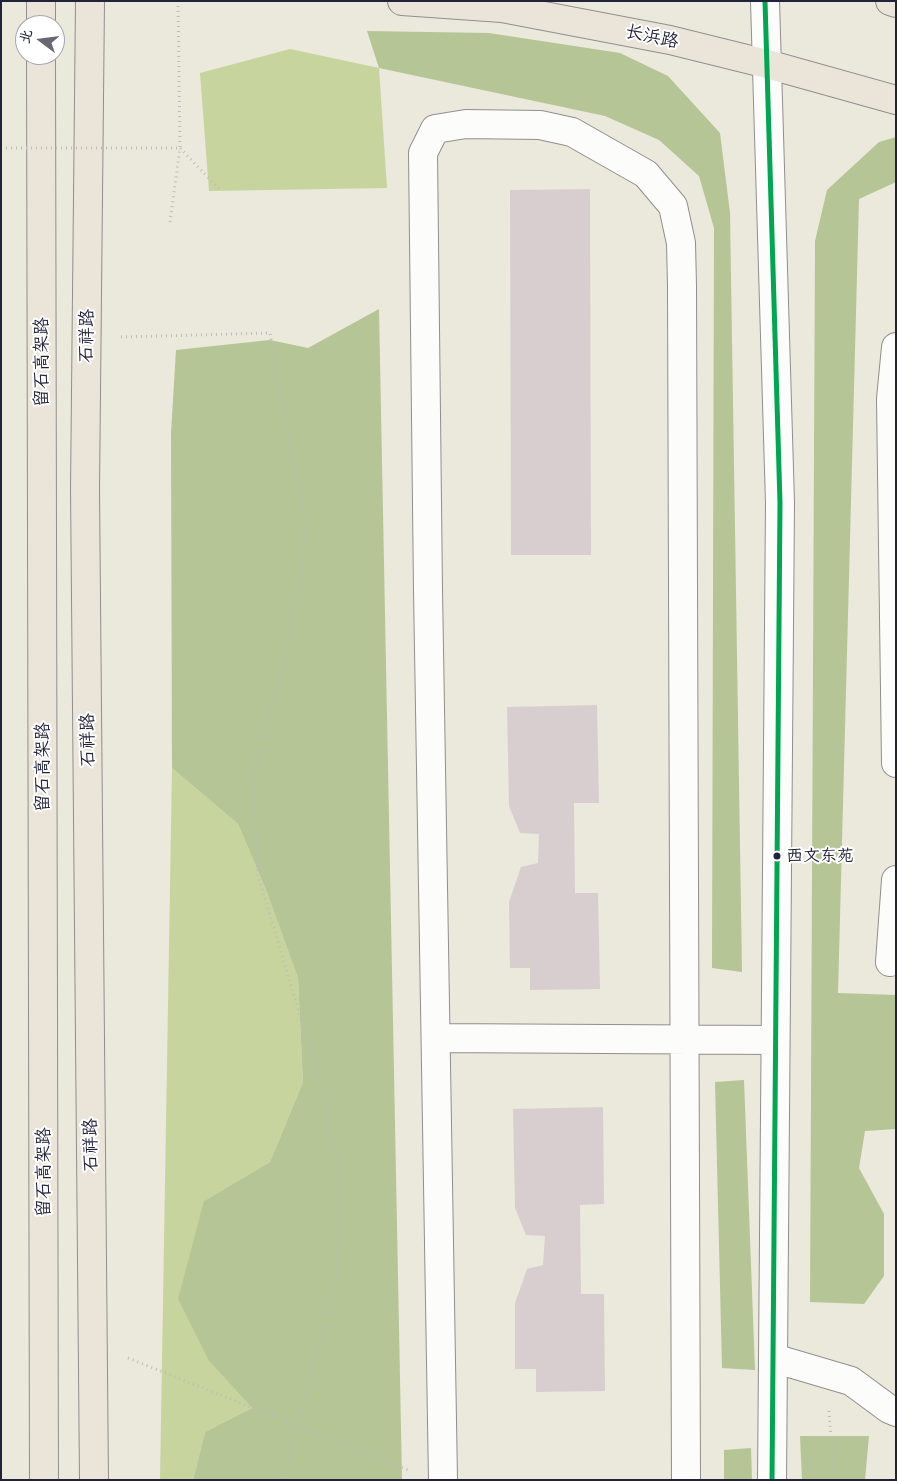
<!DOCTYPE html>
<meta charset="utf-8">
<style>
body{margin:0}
#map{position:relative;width:897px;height:1481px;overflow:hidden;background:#ebe8dc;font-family:"Comic Neue","LXGW WenKai TC",sans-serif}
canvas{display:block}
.frame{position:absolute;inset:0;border:2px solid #22223b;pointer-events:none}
.north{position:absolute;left:15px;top:15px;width:50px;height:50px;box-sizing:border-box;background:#fff;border:1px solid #a7a7b1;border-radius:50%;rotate:285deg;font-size:14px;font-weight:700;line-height:20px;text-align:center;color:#22223b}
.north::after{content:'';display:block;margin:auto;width:18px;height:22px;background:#686773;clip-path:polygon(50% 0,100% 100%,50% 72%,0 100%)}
</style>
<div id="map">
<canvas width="897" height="1481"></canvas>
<div class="frame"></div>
<div class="north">北</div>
</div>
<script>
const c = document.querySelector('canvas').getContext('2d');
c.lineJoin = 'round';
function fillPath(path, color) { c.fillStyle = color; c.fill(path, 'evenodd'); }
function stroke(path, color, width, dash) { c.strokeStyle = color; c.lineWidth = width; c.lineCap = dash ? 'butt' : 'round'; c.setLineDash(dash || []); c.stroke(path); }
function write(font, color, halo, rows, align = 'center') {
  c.font = font + ' "Comic Neue","LXGW WenKai TC",sans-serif'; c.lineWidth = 4; c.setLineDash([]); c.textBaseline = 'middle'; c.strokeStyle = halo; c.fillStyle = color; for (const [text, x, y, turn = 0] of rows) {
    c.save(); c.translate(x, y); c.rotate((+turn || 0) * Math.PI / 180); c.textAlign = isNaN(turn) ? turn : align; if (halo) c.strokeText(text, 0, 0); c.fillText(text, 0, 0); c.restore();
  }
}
const green = new Path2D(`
 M290 49 379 68 387 188 209 191 200 73Z
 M172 768 238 824 266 890 298 978 303 1082 270 1162 204 1201 209 1361 252 1408 205 1432 193 1480H160Z`);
const forest = new Path2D(`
 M367 31 489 33 620 53 668 76 720 133 730 213 742 972 712 968 714 228 699 176 659 140 605 116 379 68Z
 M896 137V182L859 199 838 993 896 995V1129L865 1131 859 1168 884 1214V1276L864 1304 810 1302 815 241 827 190 879 142Z
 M379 309 402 1480H193L205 1432 252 1408 209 1361 178 1299 204 1201 270 1162 303 1082 298 978 266 890 238 824 172 768 171 433 176 350 270 340 308 348Z
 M744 1080 755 1370 722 1368 715 1082Z
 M800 1436H869L865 1480H802Z
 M751 1448 752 1480H724V1450Z`);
const building = new Path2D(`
 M590 189 591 555H511L510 190Z
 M597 705 599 803H574L575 893H598L600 989 530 990V968H510L509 902 521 867 538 863 539 834 520 833 509 806 507 707Z
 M603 1107 604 1204 580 1205 581 1294H604L605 1391 536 1392V1369H515V1303L527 1269 543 1265 545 1236 526 1235 515 1208 513 1109Z`);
const path = new Path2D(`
 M170 222 180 148 219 189
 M121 337 270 333 281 400 304 511 303 566 283 664 253 775 258 875 323 1093 340 1181 337 1278 297 1425 284 1480
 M128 1358 408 1470
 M829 1411 834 1480`);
const minor = new Path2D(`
 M765 1 780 503 772 1480
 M896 347 891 399 896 763
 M890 962 896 880
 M436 1038 775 1040
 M773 1358 851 1381 889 1409 896 1412
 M443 1480 428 590 423 153 435 129 466 124 540 125 572 132 646 174 673 206 681 243 682 286 686 1480`);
const major = new Path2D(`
 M90 1 85 489 94 1480
 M402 1 502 8 670 40 767 64 896 100
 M890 1 896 3`);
const highway = new Path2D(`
 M41 1V25
 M41 55 44 1480`);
const pathBridge = new Path2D(`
 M1 148H180L178 1`);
const bus1 = new Path2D(`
 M765 1 780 503 772 1480`);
const markers = [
 [777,856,4.5,"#22223b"]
];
const busNames = [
 ["西文东苑",786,856]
];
const streetNames = [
 ["长浜路",652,37,12],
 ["石祥路",87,336,-89],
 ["留石高架路",42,362,-90],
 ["石祥路",88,740,-91],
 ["留石高架路",43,767,-90],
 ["石祥路",91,1145,-91],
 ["留石高架路",44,1172,-90]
];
fillPath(green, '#c8d49d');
fillPath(forest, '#b5c596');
fillPath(building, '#d8ced0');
stroke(minor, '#908f8d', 30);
stroke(major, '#908f8d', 30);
stroke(highway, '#908f8d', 30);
stroke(path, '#bdbdbd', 3, [1, 4]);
stroke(minor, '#fcfcfa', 28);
stroke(major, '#ebe4d9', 28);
stroke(highway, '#ebe4d9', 28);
stroke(pathBridge, '#bdbdbd', 3, [1, 4]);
stroke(bus1, '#00a651', 5);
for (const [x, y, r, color] of markers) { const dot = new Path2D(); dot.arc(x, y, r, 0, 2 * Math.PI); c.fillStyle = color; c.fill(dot); stroke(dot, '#fff', 2); }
write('17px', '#22223b', '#fff', busNames, 'left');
write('18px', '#22223b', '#fff', streetNames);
</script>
